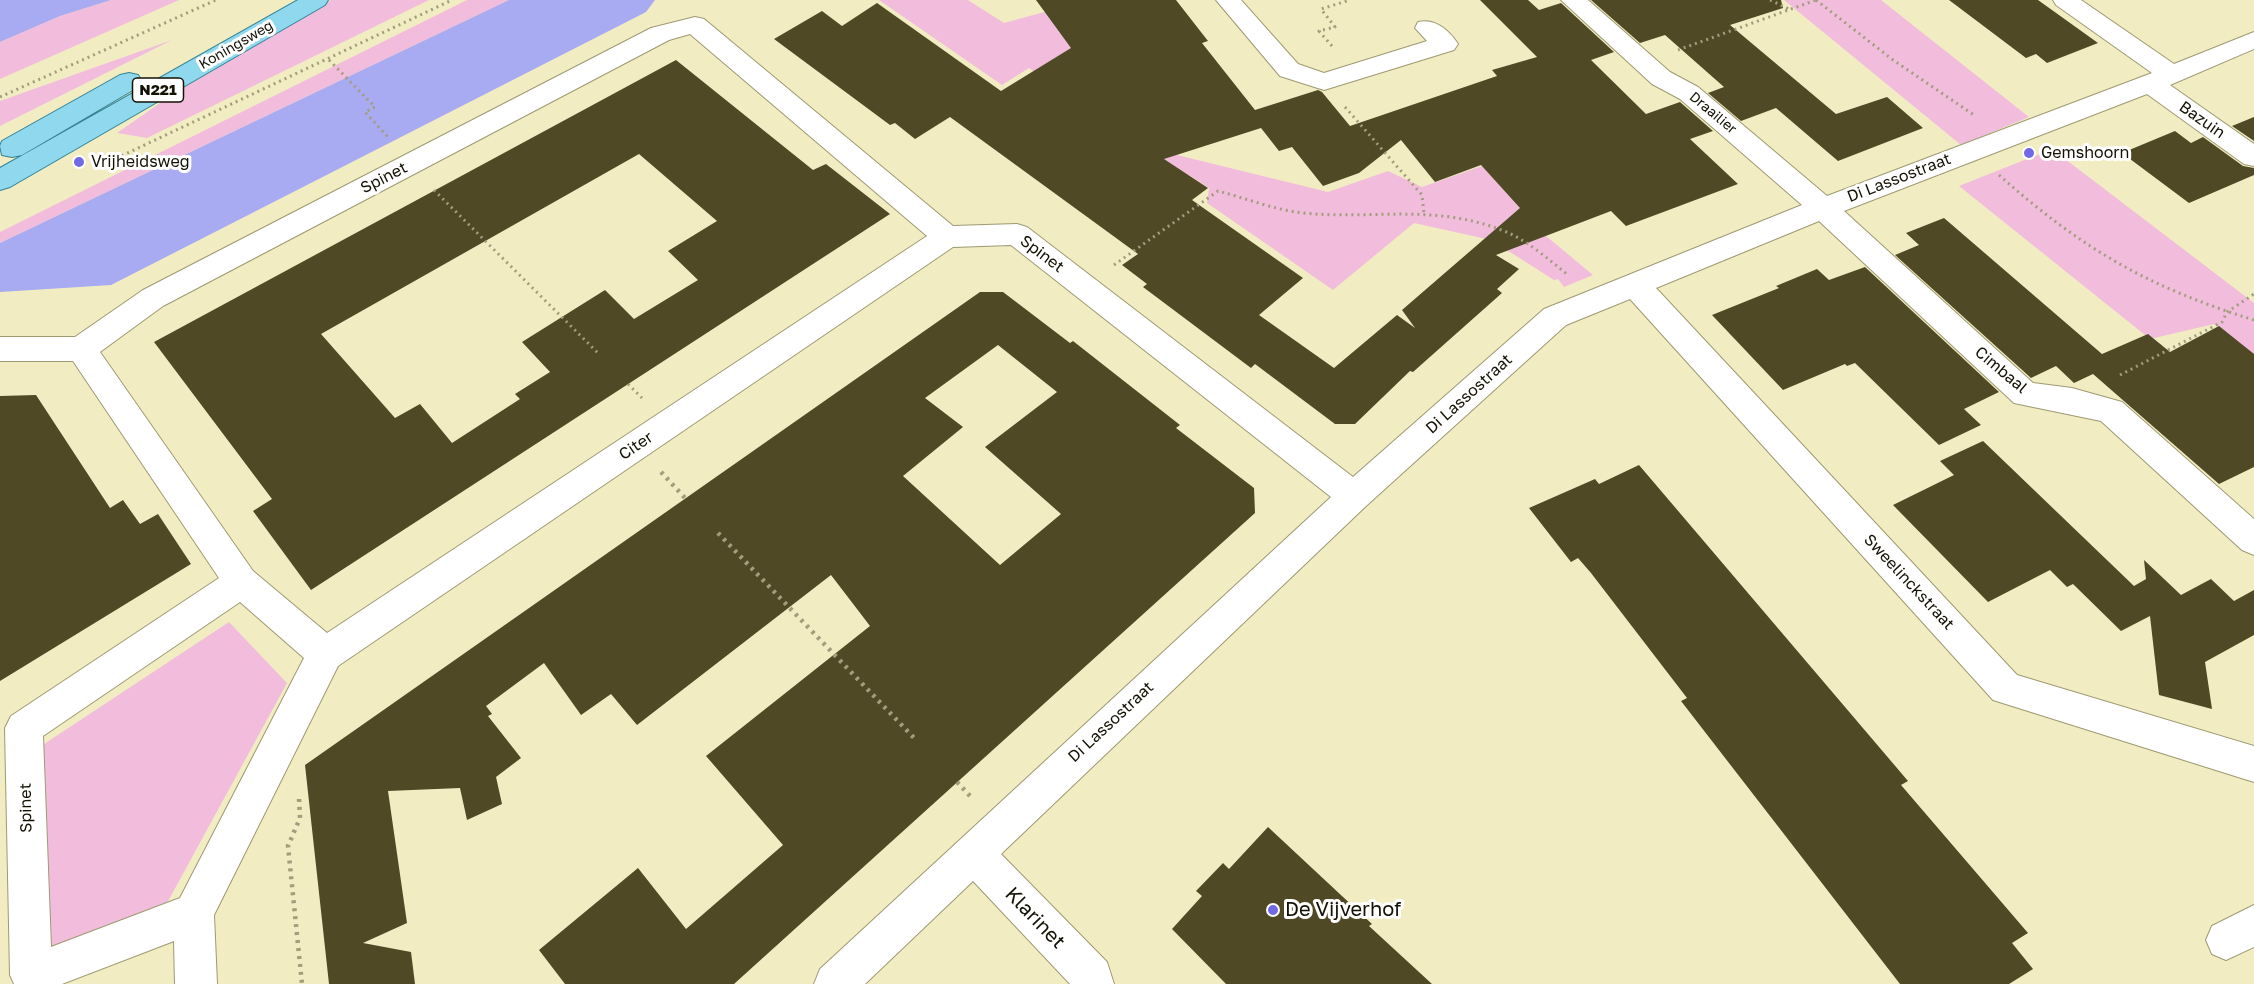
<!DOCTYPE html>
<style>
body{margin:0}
canvas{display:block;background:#f1ecc2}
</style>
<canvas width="2254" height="984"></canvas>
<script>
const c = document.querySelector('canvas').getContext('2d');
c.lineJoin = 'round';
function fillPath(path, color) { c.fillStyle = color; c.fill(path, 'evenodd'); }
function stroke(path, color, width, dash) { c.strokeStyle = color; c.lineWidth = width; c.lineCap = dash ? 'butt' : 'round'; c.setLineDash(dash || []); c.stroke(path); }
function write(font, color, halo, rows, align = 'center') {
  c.font = font + ' "Golos Text",sans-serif'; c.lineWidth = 6; c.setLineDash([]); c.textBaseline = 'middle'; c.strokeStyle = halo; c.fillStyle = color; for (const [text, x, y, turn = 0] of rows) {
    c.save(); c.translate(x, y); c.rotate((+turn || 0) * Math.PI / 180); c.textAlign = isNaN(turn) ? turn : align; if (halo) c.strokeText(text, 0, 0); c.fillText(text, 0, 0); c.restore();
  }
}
const green = new Path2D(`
 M111 0H179L0 79V42L60 16Z
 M331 0H429L147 138 117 133 225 58Z
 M467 0H509L0 243V232Z
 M879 0H968L1004 23 1070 5 1177 155 1328 192 1388 171 1422 187 1482 166 1546 236 1593 275 1564 287 1558 279 1554 280 1491 240 1414 223 1333 290 1207 203 1209 188 1189 175 1185 178 1029 68 1002 85Z
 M1784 0H1881L2029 117 1961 145Z
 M172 40 0 126V101Z
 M2052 149 2254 303V355L2214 324 2150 339 1959 186Z
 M229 622 287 683 166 905 54 951 41 939V746Z`);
const water = new Path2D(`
 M0 0H111L60 16 0 42Z
 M509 0H655L646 12 111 285 0 292V243Z`);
const building = new Path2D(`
 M1036 0H1176L1208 41 1202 43 1255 110 1318 90 1322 92 1350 126 1497 76 1492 70 1537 57 1480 0H1528L1539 10 1561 3 1614 52 1591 60 1646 114 1680 102 1713 131 1690 139 1738 184 1626 226 1611 211 1496 255 1519 269 1497 289 1502 293 1413 372 1410 371 1355 424H1335L1255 364 1251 368 1143 287 1147 284 1122 265 1138 254 950 117 915 139 895 123 890 125 774 39 822 11 842 26 877 3 1001 91 1071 48ZM1261 128 1279 151 1292 147 1323 186 1359 173 1401 140 1435 182 1481 165 1520 208 1402 310 1415 328 1397 315 1334 368 1259 315 1303 278 1192 200 1208 188 1164 159Z
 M1591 0H1781L1783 8 1730 25 1836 114 1887 97 1923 128 1838 161 1776 108 1741 121 1708 93 1724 87 1665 35 1640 43Z
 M1949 0H2038L2098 43 2047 63 2036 54 2026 58Z
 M676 60 813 170 826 164 890 214 311 590 253 511 272 499 154 342ZM639 154 717 221 668 251 698 280 634 319 605 290 522 342 550 372 515 394 520 399 452 443 420 404 395 418 321 334Z
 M2254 117V141L2232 126Z
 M2175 131 2191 143 2203 137 2243 166 2254 168V175L2189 203 2122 153Z
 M1944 218 2102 354 2148 334 2170 352 2219 326 2254 354V467L2219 484 2093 374 2074 383 2056 366 2031 378 1895 255 1919 245 1906 233Z
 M1865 267 1999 392 1964 409 1981 425 1939 445 1855 363 1847 366 1845 364 1783 390 1712 315 1779 288 1776 286 1817 269 1829 280Z
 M980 292H1003L1070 343 1073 341 1180 425 1176 428 1254 488 1255 513 734 984H565L539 950 638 868 686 929 783 845 706 756 870 626 831 575 637 725 611 694 581 715 544 663 486 706 492 714 488 716 521 758 496 777 502 804 467 820 460 788 388 791 407 923 363 943 411 952 415 984H329L305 765ZM998 345 1057 392 985 447 1061 514 1000 565 903 476 963 427 925 398Z
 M36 395 110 508 123 500 140 524 158 514 191 564 0 681V396Z
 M1983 441 2134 586 2146 579 2144 560 2181 595 2211 579 2234 601 2254 590V635L2205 662 2212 709 2159 695 2150 616 2121 631 2073 584 2067 587 2050 570 1988 602 1893 505 1954 475 1940 461Z
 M1639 465 1908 781 1901 785 2028 933 2012 943 2033 969 2009 984H1900L1681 701 1687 698 1591 573 1578 558 1571 562 1529 508 1595 479 1599 484Z
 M1268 827 1372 924 1369 926 1432 984H1226L1172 929 1202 896 1196 891 1223 863 1229 869Z`);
const pathFar1 = new Path2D(`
 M1770 0 1789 9
 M1816 0 1893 60 1974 115
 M1332 46 1319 31 1335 27 1321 9 1350 0
 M1678 50 1816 0
 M329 60 375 107 365 112 388 137
 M0 97 216 0
 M1345 107 1422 195 1424 213
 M100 166 452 0
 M1999 175C2082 249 2148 287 2254 320
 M434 190 600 355
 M1114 265 1218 191C1245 198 1275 210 1303 213 1373 220 1434 203 1504 231 1527 240 1548 259 1568 275
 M2120 375 2222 322 2227 312 2254 294
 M628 384 642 398`);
const path = new Path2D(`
 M661 472 685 498
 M718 533 916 740
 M957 782 972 798
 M299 799 300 818 288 846 302 984`);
const minor = new Path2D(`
 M1216 0H1241L1298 64 1324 73 1427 41 1415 28 1418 22C1435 18 1449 30 1458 44L1454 50 1324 90 1280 76Z
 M1561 0H1588L1670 72 1698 87 1827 196 2152 73 2056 5 2053 0H2081L2174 64 2254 32V49L2170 85 2254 144V166L2244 164 2147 94 1844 211 2033 383 2072 388 2122 402 2254 519V555L2242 550 2101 421 2014 403 1819 221 1656 288 2017 675 2254 746V782L1993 700 1630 299 1566 325 1366 506 1001 854 1107 962 1114 984H1070L973 881 865 984H814L820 969 1331 497 1011 245 953 247 338 666 214 915 217 984H175L174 941 62 984H14L10 975 5 728 11 716 219 578 73 361H0V337H75L143 290 651 28 695 17 704 19 953 226 1017 224 1027 227 1353 477 1544 309 1802 205 1680 99 1652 84ZM690 34 927 236 327 633 253 571 100 352 163 306 669 40ZM240 602 304 658 180 898 51 947 43 736Z
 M2254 905V947L2226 960 2212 954 2206 940 2212 926Z`);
const major = new Path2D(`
 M298 0H328L325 5 10 187 0 190V168Z
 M129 73 138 75 142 81 138 87 22 155 12 157 2 155 0 146 2 141 120 75Z`);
const markers = [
 [2029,153,6,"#726ae4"],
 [79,162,6,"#726ae4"],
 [1273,910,6,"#726ae4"]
];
const farStreetnames = [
 ["Koningsweg",236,45,-30],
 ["Draailier",1713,113,40]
];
const shields = [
 [158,90,51]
];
const shieldNames = [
 ["N221",158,90]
];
const streetNames = [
 ["Bazuin",2202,120,35],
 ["Spinet",384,178,-27],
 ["Di Lassostraat",1899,178,-21],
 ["Spinet",1042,254,37],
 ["Cimbaal",2001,370,40],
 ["Di Lassostraat",1469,394,-42],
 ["Citer",636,446,-34],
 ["Sweelinckstraat",1909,582,47],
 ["Di Lassostraat",1111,722,-43],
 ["Spinet",26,808,-91]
];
const poiNames = [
 ["Gemshoorn",2041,153],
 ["Vrijheidsweg",91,162]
];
const nearPoinames = [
 ["De Vijverhof",1285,910]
];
const nearStreetnames = [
 ["Klarinet",1035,918,46]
];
fillPath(green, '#f2bddc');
fillPath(water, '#a8aaf2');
fillPath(building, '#4f4a25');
stroke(minor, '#9e9a72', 2);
stroke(major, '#338295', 2);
stroke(pathFar1, '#a19d7d', 3, [2, 4]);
stroke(path, '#a19d7d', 4.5, [3, 5]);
fillPath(minor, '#fff');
fillPath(major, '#8fd8ee');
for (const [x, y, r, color] of markers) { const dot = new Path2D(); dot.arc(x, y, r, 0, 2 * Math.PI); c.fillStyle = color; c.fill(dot); stroke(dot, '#fff', 2); }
write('14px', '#141204', '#fff', farStreetnames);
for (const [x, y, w] of shields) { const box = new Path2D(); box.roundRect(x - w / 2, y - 12, w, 24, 4.5); c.fillStyle = '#fff'; c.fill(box); stroke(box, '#141204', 1.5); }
write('bold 15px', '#141204', null, shieldNames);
write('16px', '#141204', '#fff', streetNames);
write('16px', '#141204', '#fff', poiNames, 'left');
write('20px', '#141204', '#fff', nearPoinames, 'left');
write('20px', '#141204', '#fff', nearStreetnames);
</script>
